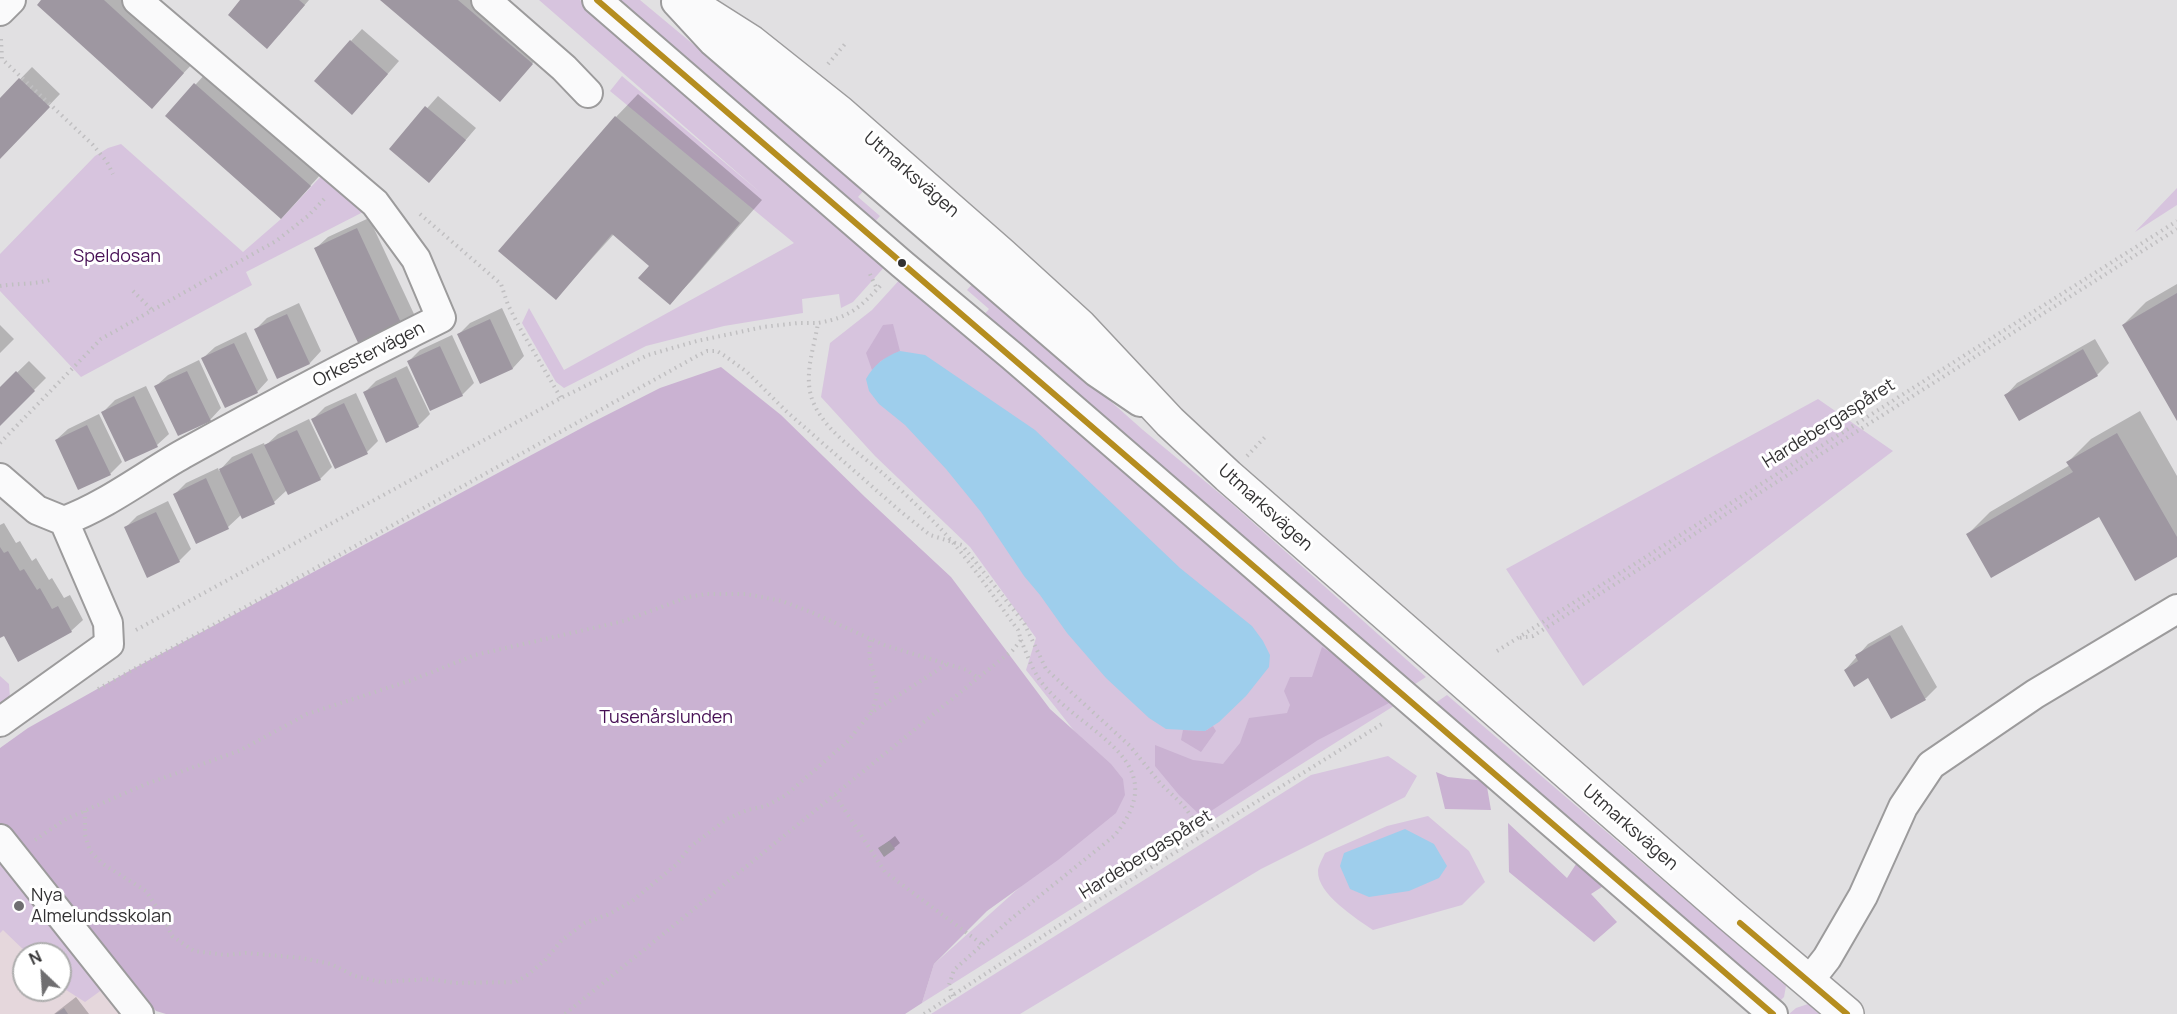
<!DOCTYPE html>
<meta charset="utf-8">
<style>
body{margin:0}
#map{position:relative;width:2177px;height:1014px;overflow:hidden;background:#e1e0e2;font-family:Manrope,sans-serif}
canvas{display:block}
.north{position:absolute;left:12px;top:942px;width:60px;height:60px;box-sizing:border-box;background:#fff;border:2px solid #adadad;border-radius:50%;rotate:335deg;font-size:16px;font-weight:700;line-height:24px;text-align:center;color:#323132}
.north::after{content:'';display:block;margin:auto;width:21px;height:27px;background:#6f6e70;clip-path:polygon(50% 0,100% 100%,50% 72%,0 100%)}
</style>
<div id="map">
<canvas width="2177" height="1014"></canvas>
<div class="north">N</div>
</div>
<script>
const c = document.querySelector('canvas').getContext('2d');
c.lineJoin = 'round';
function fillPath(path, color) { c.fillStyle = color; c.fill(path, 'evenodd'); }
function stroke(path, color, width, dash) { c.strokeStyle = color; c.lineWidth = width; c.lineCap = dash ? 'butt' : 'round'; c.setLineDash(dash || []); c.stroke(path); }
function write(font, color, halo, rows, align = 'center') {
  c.font = font + ' Manrope,sans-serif'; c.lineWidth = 6; c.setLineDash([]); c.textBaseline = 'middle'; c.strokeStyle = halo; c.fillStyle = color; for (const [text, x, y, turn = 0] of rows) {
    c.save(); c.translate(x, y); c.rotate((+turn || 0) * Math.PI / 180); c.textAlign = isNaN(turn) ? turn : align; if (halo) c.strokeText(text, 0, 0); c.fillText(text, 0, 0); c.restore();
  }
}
const education = new Path2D(`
 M0 859 122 1014H0ZM24 954H60V990H24Z`);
const green = new Path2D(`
 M539 0H580L887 264 853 302 841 308 839 294 802 299 803 313 724 326 646 346 564 388 556 382 522 323 529 308 564 370 794 243 610 91 622 76 762 194Z
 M611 0H640L866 188 858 197 880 216 872 225Z
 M121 144 243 252 281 219 324 173 367 210 246 272 252 285 81 377 0 291V254L95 156 108 148Z
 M2177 188V205L2135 232Z
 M903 276 1397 704 922 1003 934 964 1124 794 1026 670 1036 638 970 547 875 456 821 397 830 343 872 310Z
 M975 281 1143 430 1230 502 1426 677 1409 688 981 318 989 309 967 290Z
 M1818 399 1893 451 1583 686 1506 569Z
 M0 676 9 684 10 698 0 707Z
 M1447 695 1786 986 1784 997 1776 1005 1431 706Z
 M1388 756 1417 776 1405 797 1261 869 1020 1014H931L1311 775Z
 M1428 816 1469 851 1485 882 1462 905 1373 930C1357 919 1317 894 1318 871 1318 866 1323 858 1325 853L1387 826Z
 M0 859 103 989 85 1002 60 986V954H28L3 930 0 933Z
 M1808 1004 1819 1014H1789L1796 1008Z`);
const forest = new Path2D(`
 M893 324 900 351 881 361 872 370 866 353 883 325Z
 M721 367 781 415 865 497 951 577 1050 709 1111 764 1123 779 1125 795 1116 813 1058 860 987 911 934 964 922 1003 905 1014H166L156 1011 0 823V748L28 728 131 670 591 423 660 388Z
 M1322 647 1342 660 1391 702 1318 740 1202 817 1179 795 1155 766V745L1193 760 1223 764 1240 743 1249 718 1287 713 1290 705 1284 691 1290 677H1312Z
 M1213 726 1216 731 1201 752 1181 740 1183 730 1205 731Z
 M1436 772 1448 777 1486 781 1491 810 1445 809Z
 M1508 823 1567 878 1580 858 1608 883 1591 894 1617 922 1594 942 1509 872Z`);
const water = new Path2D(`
 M900 351 925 355 1035 430 1180 568 1252 626 1263 641 1270 655 1269 667 1246 696 1219 722 1205 731 1166 729 1149 718 1106 678 1067 633 1040 595 1024 576 981 512 946 469 905 425 879 404 869 391 866 379C874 365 884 357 900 351Z
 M1405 829 1434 844 1447 866 1439 878 1409 891 1369 897 1350 889 1340 866 1344 853Z`);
const shadow = new Path2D(`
 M43 0H128L195 61 163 95Z
 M242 0H309L279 35Z
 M383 0H483L543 51 511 88Z
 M362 29 399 61 364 101 351 41Z
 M32 67 60 94 0 157V100Z
 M207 72 321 174 293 205 167 116Z
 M638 94 762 200 692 280 670 303 651 266 614 234 556 298 616 117Z
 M438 96 476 128 440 170 391 149Z
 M369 218 414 314 402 326 316 248 328 237Z
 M2177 284V418L2123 325 2146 302Z
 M299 303 321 351 310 363 278 377 256 329 267 318Z
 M502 308 524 356 513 368 481 382 459 334 470 323Z
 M0 325 14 339 0 353Z
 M246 332 268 380 257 392 203 358 215 347Z
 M452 335 474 383 462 395 431 409 409 361 420 350Z
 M2095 339 2109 363 2097 375 2006 395 2017 383Z
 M199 360 221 408 210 420 156 386 168 375Z
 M29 361 46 378 0 424V389Z
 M407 366 430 414 418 426 364 393 376 381Z
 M146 386 169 434 157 445 103 412 115 400Z
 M356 393 378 441 367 452 313 419 325 407Z
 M2140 411 2177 476V555L2099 515 1968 534 1990 512 2070 465 2068 462 2091 439Z
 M99 414 122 462 110 474 56 440 68 429Z
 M309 419 332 467 320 479 287 490 274 502 243 517 242 514 228 527 197 542 175 494 186 483 218 468 219 471 232 457 264 443 265 446 278 434Z
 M168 501 191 549 179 561 125 528 137 516Z
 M4 523 16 543 20 541 32 561 36 558 49 580 52 578 64 598 70 595 83 620 71 631 0 635V525Z
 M1902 625 1937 687 1926 698 1892 717 1868 676 1845 670 1868 644Z
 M895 836 900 843 894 848H880Z
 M76 997 89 1014H54Z`);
const building = new Path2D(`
 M41 0H104L184 73 152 109 37 5Z
 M240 0H299L305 5 267 49 228 15Z
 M380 0H458L533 64 500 102Z
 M350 40 388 74 352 115 314 81Z
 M19 78 50 107 0 159V98Z
 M194 83 311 186 281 219 165 116Z
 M425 106 466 140 429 183 389 149Z
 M615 116 740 223 670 305 638 278 649 266 612 234 556 300 498 251Z
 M357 228 403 327 360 347 314 248Z
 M2177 293V421L2122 325Z
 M287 314 310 364 277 379 254 329Z
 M490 319 513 369 480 384 457 334Z
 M234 343 258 393 225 408 201 358Z
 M440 346 463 396 430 411 407 361Z
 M2083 349 2098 376 2019 421 2004 395Z
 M16 371 35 391 0 426V387Z
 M187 371 211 421 178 436 154 386Z
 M396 377 419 427 386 443 363 392Z
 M134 396 158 447 125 462 101 412Z
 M344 403 368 454 335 469 311 419Z
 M87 425 111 475 78 490 55 440Z
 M297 430 321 480 288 495 264 445Z
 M2117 433 2177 537V557L2135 581 2099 517 1991 578 1966 534 2073 472 2066 462Z
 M252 453 275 504 242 519 219 469Z
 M206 478 229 529 196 544 173 494Z
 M156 512 180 562 147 578 124 527Z
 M0 547 4 553 8 551 20 571 24 569 37 590 40 588 52 609 58 606 72 632 18 662 4 636 0 638Z
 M1890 635 1926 700 1891 719 1868 678 1854 687 1844 670 1858 661 1855 655Z
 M889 841 895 849 884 857 878 848Z
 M64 1008 68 1014H55Z`);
const path = new Path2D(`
 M1 39 2 59 93 145 107 162 113 174
 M828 64 845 44
 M420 214 501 284 508 305 521 330 561 398
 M870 274 877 289
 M0 286C17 283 37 285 52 279
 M133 291 151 309
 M0 443 101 339 276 241 308 216 327 196
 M1247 456 1266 436
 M136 630 561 398 648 355 697 341 763 327 798 323H818
 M1520 638 1533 636 2177 229
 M870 640C870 646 869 653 870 660 875 684 882 687 871 712
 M1497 651 2177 221
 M98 689 697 356 707 351H717L725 356 747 372 786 411 900 511 930 535 962 545 1024 623 1046 669 1130 746 1160 783 1184 806 1204 835
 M835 795 885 872 983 945
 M85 811V835L90 851 103 864 146 891 163 917 172 936 194 951 226 955 246 953 302 958 331 964 355 976 381 982 431 979 455 983 516 982 529 974 545 960 562 940 585 923 607 915 631 902 677 864 690 847 727 819 747 810 766 806 786 795 847 742 871 713 947 664
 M35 840 66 819 146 784 239 751 307 714 412 680 475 655 624 621 688 597 706 594H746L782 601 811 612 884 645 967 670 978 678
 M953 996 949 985 954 970 1011 919 1114 836C1175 763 1089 736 1047 689 1034 675 1028 657 1021 640
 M565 1014 978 678 1013 650 1021 640 1018 630C992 595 968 557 937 525 921 509 904 493 888 478 863 455 828 435 814 404 802 378 814 349 818 323 852 317 861 306 883 283
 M924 1014 1092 904 1385 722`);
const minor = new Path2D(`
 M486 0 564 68 588 93
 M597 0 902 264 1012 356 1773 1014
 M676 2 713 42 1096 372 1140 402
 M0 11 11 0
 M0 478 37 510 64 521 108 623 109 644 0 722
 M64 521C107 505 144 476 183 454 268 407 354 361 441 318L416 259 375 203 137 0
 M0 839 139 1014
 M1809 981 1827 958 1863 896 1903 807 1931 765 2035 694 2177 609`);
const major = new Path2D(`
 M685 0 751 42 839 112 1002 255 1080 326 1170 422 1228 476 1729 914 1847 1014`);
const bus1 = new Path2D(`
 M597 0 1773 1014
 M1740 923 1847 1014`);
const markers = [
 [902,263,5,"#323132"],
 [19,906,6,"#6f6e70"]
];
const streetNames = [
 ["Utmarksvägen",911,175,41],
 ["Orkestervägen",369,355,-27],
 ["Hardebergaspåret",1829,424,-32],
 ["Utmarksvägen",1265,508,42],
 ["Utmarksvägen",1630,828,41],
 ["Hardebergaspåret",1146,855,-32]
];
const parkNames = [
 ["Speldosan",117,257],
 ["Tusenårslunden",666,718]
];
const poiNames = [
 ["Nya",31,896],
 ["Almelundsskolan",31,917]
];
fillPath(education, '#e5d7dc');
fillPath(green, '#d7c4de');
fillPath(forest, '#cab2d2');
fillPath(water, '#9eceec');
fillPath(shadow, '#0003');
fillPath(building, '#9e97a1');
stroke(minor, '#9c9b9c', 32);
stroke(major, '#9c9b9c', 36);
stroke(path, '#c0bfc1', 4, [1.5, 4.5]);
stroke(minor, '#fafafb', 28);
stroke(major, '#fafafb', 33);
stroke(bus1, '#b58d1f', 6);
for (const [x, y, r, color] of markers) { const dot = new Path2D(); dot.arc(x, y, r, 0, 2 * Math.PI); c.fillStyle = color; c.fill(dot); stroke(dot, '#fff', 2); }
write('18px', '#323132', '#fff', streetNames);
write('18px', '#471055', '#fff', parkNames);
write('18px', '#323132', '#fff', poiNames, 'left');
</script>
